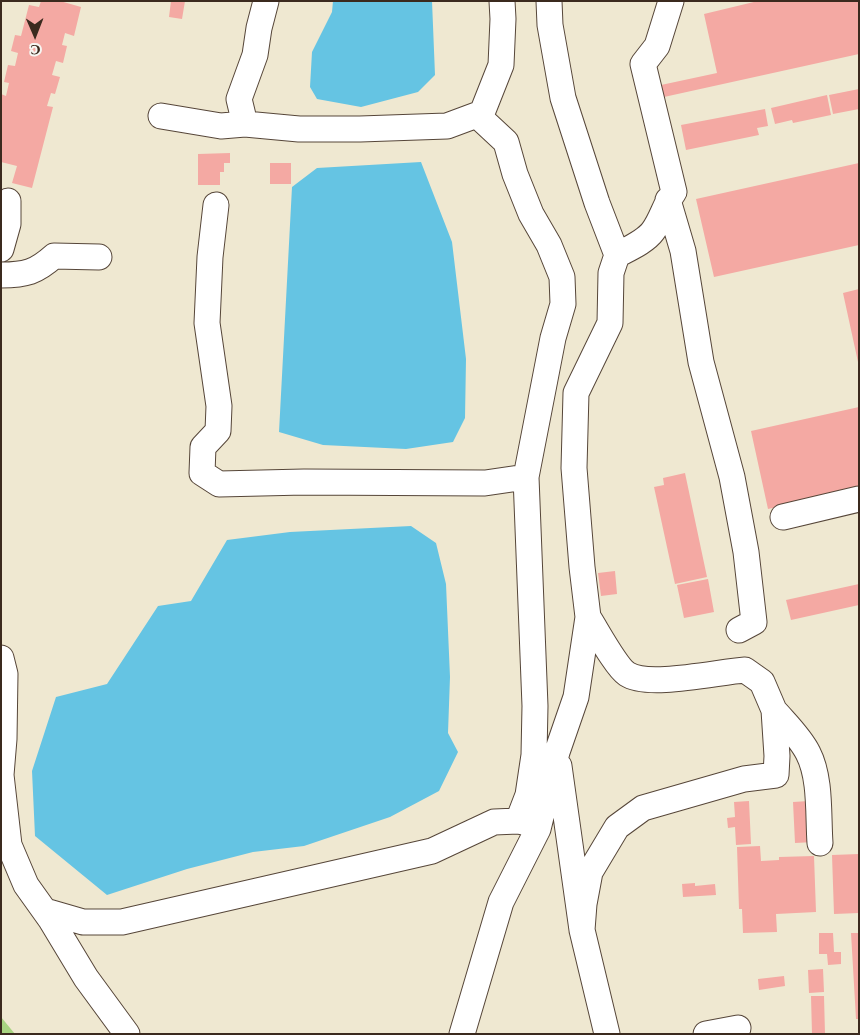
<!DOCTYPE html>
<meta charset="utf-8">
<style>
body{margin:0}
#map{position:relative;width:860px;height:1035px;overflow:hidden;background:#efe8d1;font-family:"EB Garamond",serif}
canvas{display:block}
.frame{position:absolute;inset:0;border:2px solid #3b2a1e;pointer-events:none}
.north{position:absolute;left:10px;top:10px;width:50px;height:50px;-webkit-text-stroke:4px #f6f6f2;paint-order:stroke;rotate:179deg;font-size:14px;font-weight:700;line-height:20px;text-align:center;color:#3b2a1e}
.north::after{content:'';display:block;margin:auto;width:18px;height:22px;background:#3b2a1e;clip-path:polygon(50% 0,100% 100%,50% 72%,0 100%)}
</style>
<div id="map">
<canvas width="860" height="1035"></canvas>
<div class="frame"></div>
<div class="north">С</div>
</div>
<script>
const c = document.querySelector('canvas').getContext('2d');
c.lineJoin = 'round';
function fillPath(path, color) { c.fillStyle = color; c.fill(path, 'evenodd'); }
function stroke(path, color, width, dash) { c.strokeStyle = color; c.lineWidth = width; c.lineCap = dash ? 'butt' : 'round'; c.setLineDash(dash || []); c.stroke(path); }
const green = new Path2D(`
 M1 1017 15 1034H1Z`);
const water = new Path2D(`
 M333 1H432L435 75 418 92 361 107 317 99 310 87 312 52 332 12Z
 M421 162 452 242 466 359 465 418 453 442 406 449 323 445 279 432 292 187 317 168Z
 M411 526 436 543 446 584 450 677 448 733 458 752 439 791 390 817 304 846 253 852 187 869 107 895 35 836 32 771 56 697 107 684 158 606 191 601 227 540 290 532Z`);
const building = new Path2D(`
 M41 1H60L81 7 74 36 65 33 62 45 67 46 63 63 56 61 52 75 60 77 55 94 51 93 47 106 53 107 32 188 12 183 17 166 1 162V94L6 96 9 83 4 82 8 65 15 66 18 53 11 51 15 35 21 36 29 5 39 7Z
 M171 1H185L182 19 169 17Z
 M758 1H859V54L664 97 661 85 717 73 704 14Z
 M859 89V109L833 114 829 95Z
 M827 95 831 115 793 123 792 120 775 124 771 108Z
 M765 109 768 126 757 128 759 135 686 150 681 125Z
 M230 153V163H224V172H220V185H198V154Z
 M270 163H291V184H270Z
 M859 163V245L714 277 696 199Z
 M859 289V362H858L843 293Z
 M859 407V489L768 509 751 431Z
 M685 473 707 577 675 584 654 487 664 485 663 478Z
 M615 571 617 594 601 596 598 573Z
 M708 579 714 612 684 618 677 585Z
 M859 584V605L791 620 786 600Z
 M749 801 751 844 736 845 735 827 728 828 727 818 735 817 734 802Z
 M809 801 814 842 795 843 793 802Z
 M760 846 761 861 779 860V857L814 856 816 912 776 914 777 932 743 933 742 909H739L737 847Z
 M859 854V913L834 914 832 855Z
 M695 883V886L715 884 716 895 683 897 682 884Z
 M819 933H833L834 952H841V964L828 965 827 954H819Z
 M851 933H859V1019H856Z
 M823 969 824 992 809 993 808 970Z
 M784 976 785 986 759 990 758 979Z
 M811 996H824L825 1034H812Z`);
const minor = new Path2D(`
 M266 1 259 28 255 55 239 99 245 124 299 129H360L447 126 482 113 501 65 503 19 502 1
 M477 115 506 142 515 174 531 214 549 245 562 277 563 304 553 338 526 477 535 706 534 755 528 795 518 821
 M161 116 221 126 245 124
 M668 200 683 251 701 362 732 477 746 552 754 622 739 630
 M216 205 210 257 207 323 219 406 218 431 203 447 202 473 219 484 304 482 485 483 526 477
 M1 249 8 224V201
 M617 255C628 249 645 242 653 231 662 219 665 204 674 192L643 64 657 46 671 1
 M1 275C26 275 36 272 54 256L99 257
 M783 517 859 499
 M1 658 5 674 4 739 1 775 9 845 26 885 51 920 86 978 127 1034
 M774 710C786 724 800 737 808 753 821 778 818 815 820 843
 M559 766 582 930 607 1034
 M45 911 83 922H122L432 851 494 822 518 821 533 824
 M582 930 584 904 590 872 617 827 643 808 744 779 776 775 777 756 774 710 762 682 745 670C717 672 648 688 627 674 616 667 596 629 588 617
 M462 1034 501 902 538 829 557 752 576 697 588 617 582 567 574 468 576 393 610 323 611 273 617 255 597 203 563 98 550 25 549 1
 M706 1034 738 1028`);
fillPath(green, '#a8d481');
fillPath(water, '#65c4e3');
fillPath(building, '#f4a9a3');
stroke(minor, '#564639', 27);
stroke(minor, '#fff', 25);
</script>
